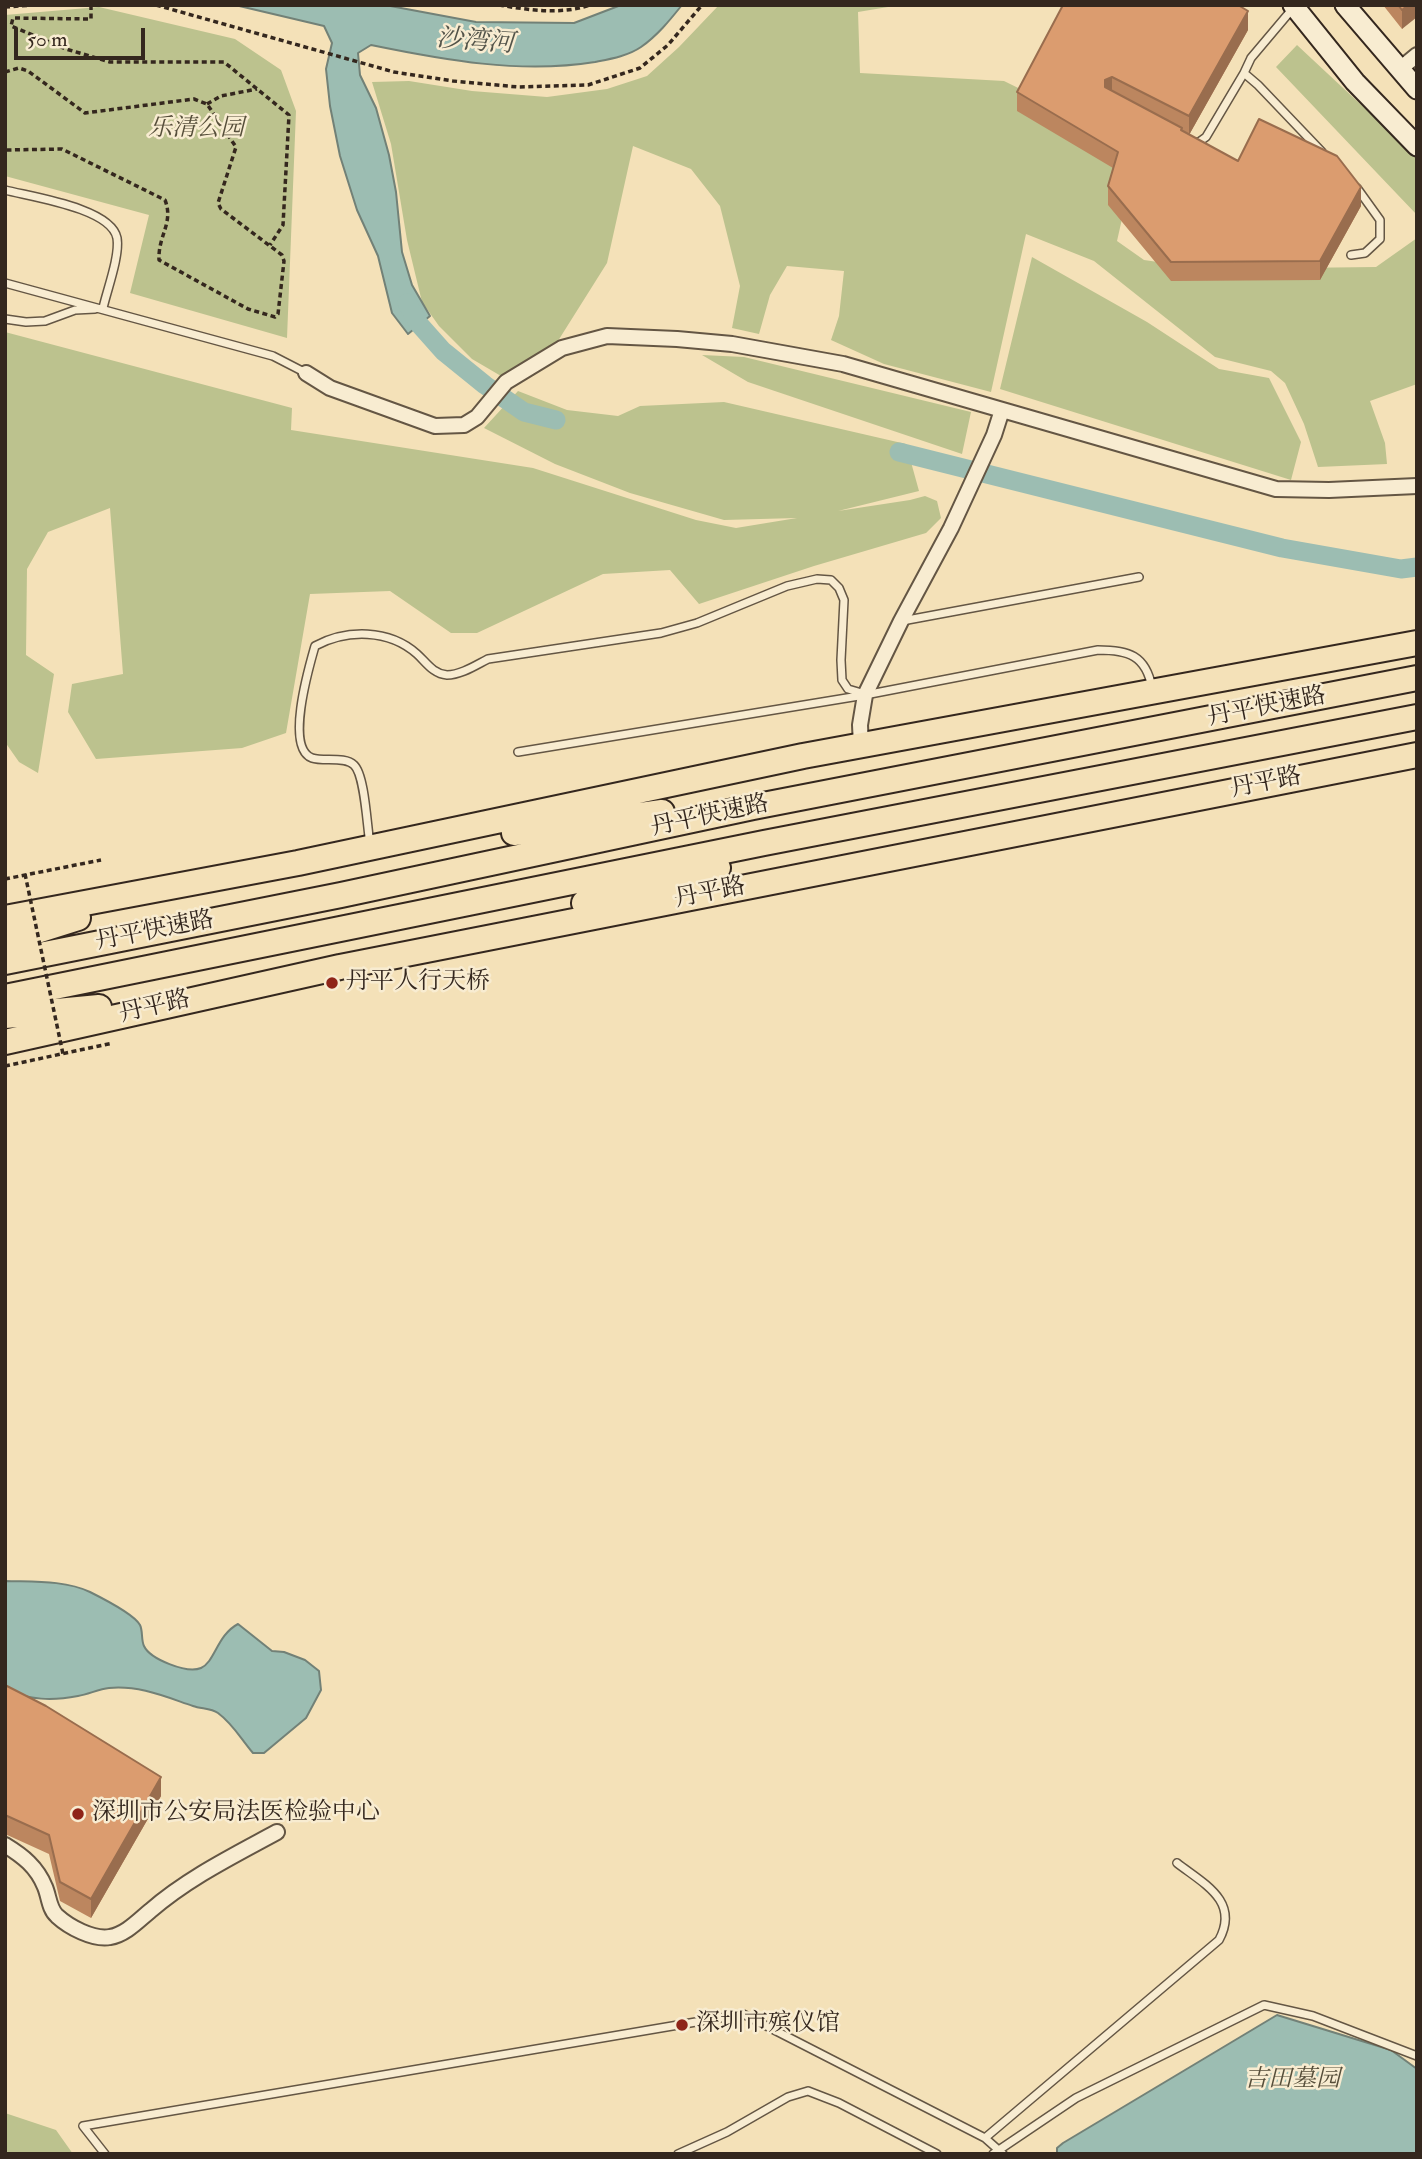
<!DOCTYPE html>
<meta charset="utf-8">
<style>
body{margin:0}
#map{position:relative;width:1422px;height:2159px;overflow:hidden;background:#f4e1b8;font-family:"IM FELL Double Pica",serif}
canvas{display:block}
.frame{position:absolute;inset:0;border:7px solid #34271e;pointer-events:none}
.scale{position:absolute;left:14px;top:28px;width:131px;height:32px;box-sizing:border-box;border:4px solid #34271e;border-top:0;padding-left:9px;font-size:21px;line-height:24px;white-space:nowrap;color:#34271e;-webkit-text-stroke:5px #f8ecd1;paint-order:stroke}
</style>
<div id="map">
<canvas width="1422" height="2159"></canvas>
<div class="frame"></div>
<div class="scale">50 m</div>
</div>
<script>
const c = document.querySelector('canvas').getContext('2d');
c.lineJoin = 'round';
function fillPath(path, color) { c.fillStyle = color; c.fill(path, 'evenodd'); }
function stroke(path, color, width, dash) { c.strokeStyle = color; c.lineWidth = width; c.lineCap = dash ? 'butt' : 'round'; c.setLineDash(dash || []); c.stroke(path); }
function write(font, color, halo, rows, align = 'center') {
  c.font = font + ' "IM FELL Double Pica","Noto Serif SC",serif'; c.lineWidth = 5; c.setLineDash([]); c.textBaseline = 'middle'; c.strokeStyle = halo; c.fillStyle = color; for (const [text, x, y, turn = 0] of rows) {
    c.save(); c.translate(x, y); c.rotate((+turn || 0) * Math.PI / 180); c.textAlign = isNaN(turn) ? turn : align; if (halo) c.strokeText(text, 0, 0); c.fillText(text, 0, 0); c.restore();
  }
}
const green = new Path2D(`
 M719 5H900L858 12 860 73 1004 81 1118 137 1131 179 1117 241 1144 260 1207 269 1376 267 1417 238V384L1370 401 1385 443 1387 464 1318 467 1304 424 1285 383 1271 371 1215 357 1094 261 1026 234 991 392 884 364 831 340 839 316 844 271 787 266 770 295 759 334 732 328 740 286 720 206 691 169 633 146 607 263 551 352 501 376 472 359 439 326 422 302 407 240 391 144 372 82 409 81 472 91 547 97 607 89 647 76 679 47Z
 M99 7 235 39 281 70 296 111 287 338 130 293 149 215 5 176V15Z
 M1297 45 1417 157V215L1276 67Z
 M1032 257 1147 322 1219 369 1269 378 1301 442 1291 480 1000 389Z
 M5 332 292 408 291 430 533 468 696 520 736 528 797 518 724 520 630 493 555 464 484 428 518 391 567 410 618 416 640 406 724 402 906 444 919 491 838 511 910 500 925 496 937 501 941 518 926 533 814 566 699 604 670 570 603 574 477 633H451L390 591 310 594 286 733 242 748 96 759 68 712 72 684 123 674 110 508 48 532 27 569 26 655 54 674 38 773 19 762 5 742Z
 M702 355 744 357 971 412 962 454 748 382Z
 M5 2113 56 2130 73 2154H5Z`);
const water = new Path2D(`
 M235 5H385L476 22 574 23 621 5H682C670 20 657 36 641 47 628 56 610 59 595 62 520 74 444 60 371 45L358 53 360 75 376 108 389 155 396 192 402 252 412 285 430 316 408 334 392 313 378 256 357 210 340 156 330 106 326 69 332 43 324 26Z
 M5 1581C33 1582 65 1580 90 1592 102 1598 134 1614 140 1625 143 1631 141 1640 144 1646 150 1659 187 1674 201 1668 215 1662 217 1635 238 1624L272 1651 284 1652 305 1660 319 1671 321 1690 306 1718 264 1753H253C241 1739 233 1724 218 1713 211 1708 201 1709 193 1706 166 1697 139 1685 109 1688 99 1689 89 1694 78 1696 52 1701 30 1700 5 1690Z
 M1277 2015 1391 2050 1417 2069V2154H1057V2148L1063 2143Z`);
const canal = new Path2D(`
 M407 303 419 324 443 351 485 385 524 412 556 420
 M899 452 1282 548 1401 569 1417 567`);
const path = new Path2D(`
 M91 5V19L13 18 11 26 66 49 110 62H224L289 115 283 225 270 245
 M156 5 394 72 453 81 518 87 588 85 640 68 668 45 702 5
 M499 5C529 10 561 15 590 5
 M5 7 33 5
 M5 72 19 68 28 71 85 113 194 99 207 104 236 147 218 203 221 209 282 255 284 261 278 314 275 317 248 309 159 260C158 235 174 223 165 200L62 149 5 150
 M207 104 221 96 257 89
 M5 879 101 860
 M5 1066 113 1043`);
const lane = new Path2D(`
 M1294 7 1251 58 1244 73 1258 85 1322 152
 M1192 143 1199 142 1206 137 1244 73
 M5 190C32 197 111 208 117 238 120 256 107 290 103 308
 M1351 255 1365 253 1380 239V220L1357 188
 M5 283 273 356 306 373
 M5 319 26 322 45 321 75 310 95 309
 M902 621 1139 577
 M518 752 865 695 1098 650C1128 650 1146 655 1152 688
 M370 844C367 827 365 775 354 765 345 756 323 762 312 758 285 748 309 667 315 646 347 629 389 629 417 654 426 662 433 674 447 675 461 675 476 665 488 659L661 633 697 623 787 586 817 579 831 580 839 588 844 600 841 660 842 680 848 689 865 694
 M985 2138 1219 1940C1240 1901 1204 1884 1177 1863
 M105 2154 83 2126 743 2014 985 2138 1003 2154
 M678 2154 727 2132 788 2097 808 2091 839 2103 937 2154
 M993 2154 1076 2098 1264 2005 1313 2016 1417 2056`);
const street = new Path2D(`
 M1400 69 1417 55
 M306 373 330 388 435 426 464 425 477 417 506 382 562 348 607 336 677 339 732 344 843 364 1276 489 1329 490 1417 486
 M861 746 860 725 865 695 901 621 951 528 994 435 1002 410
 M5 1845C23 1856 37 1867 45 1887 49 1896 49 1909 57 1916 69 1927 93 1940 110 1937 125 1935 139 1920 150 1911 188 1878 233 1856 277 1832`);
const secondary = new Path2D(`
 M1293 5 1355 82 1417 146
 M1345 5 1417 89`);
const highway = new Path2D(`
 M514 833 662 812
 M584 903 718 868
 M5 918 298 863 803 756 1417 643
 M5 941 78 918
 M5 962 341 895 753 807 1417 678
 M5 997 764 843 1417 717
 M5 1016 99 1007
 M5 1042 340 967 1417 755`);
const pathBridge = new Path2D(`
 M25 874 63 1054`);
const wall = new Path2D(`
 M1383 5H1417L1402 29Z
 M1248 30 1189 135 1238 161 1361 206 1320 280 1171 281 1108 205V186L1113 168 1017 111V92Z
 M5 1685 161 1796 91 1918 60 1901 49 1854 5 1834Z`);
const shadedWall = new Path2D(`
 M1408 5H1417V17L1402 29V10Z
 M1248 11V30L1189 135V116Z
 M1112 77V96L1105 99V80Z
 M1361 187V206L1320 280V261Z
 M161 1777V1796L91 1918V1899Z`);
const building = new Path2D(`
 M1063 5H1238L1248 11 1189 116 1112 77 1105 80V87L1182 128 1181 130 1238 161 1259 119 1337 156 1361 187 1320 261 1171 262 1108 186 1118 152 1017 92Z
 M1398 5H1408L1402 10Z
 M5 1685 46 1706 161 1777 91 1899 60 1882 49 1835 5 1815Z`);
const markers = [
 [332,983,7,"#8f2418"],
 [78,1814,7,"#8f2418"],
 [682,2025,7,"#8f2418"]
];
const parkNames = [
 ["乐清公园",196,130],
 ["吉田墓园",1292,2081]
];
const streetNames = [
 ["丹平快速路",1267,708,-11],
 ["丹平路",1266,784,-11],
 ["丹平快速路",710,817,-12],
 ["丹平路",710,894,-11],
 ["丹平快速路",155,932,-11],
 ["丹平路",155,1008,-13]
];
const poiNames = [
 ["丹平人行天桥",346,983],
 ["深圳市公安局法医检验中心",92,1814],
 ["深圳市殡仪馆",696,2025]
];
const waterNames = [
 ["沙湾河",475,43,4]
];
fillPath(green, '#bcc28e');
fillPath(water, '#9cbdb2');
stroke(water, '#728177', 2);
stroke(canal, '#9cbdb2', 19);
stroke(lane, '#645644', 10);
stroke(street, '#645644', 18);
stroke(secondary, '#34271e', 23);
stroke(highway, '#34271e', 28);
stroke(path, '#34271e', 3.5, [5, 3.5]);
stroke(lane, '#f8ecd1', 7);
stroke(street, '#f8ecd1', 14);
stroke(secondary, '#f8ecd1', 19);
stroke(highway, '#f4e1b8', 24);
stroke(pathBridge, '#34271e', 3.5, [5, 3.5]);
fillPath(wall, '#bc865f');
fillPath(shadedWall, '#996d4e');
fillPath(building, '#db9c6f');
stroke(building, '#996d4e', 2);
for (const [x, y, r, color] of markers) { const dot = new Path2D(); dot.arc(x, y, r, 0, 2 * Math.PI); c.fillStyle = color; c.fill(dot); stroke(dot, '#f8ecd1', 2.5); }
write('italic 24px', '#564e3a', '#f8ecd1', parkNames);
write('24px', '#34271e', '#f8ecd1', streetNames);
write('24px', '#34271e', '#f8ecd1', poiNames, 'left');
write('italic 26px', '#53544a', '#f8ecd1', waterNames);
</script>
